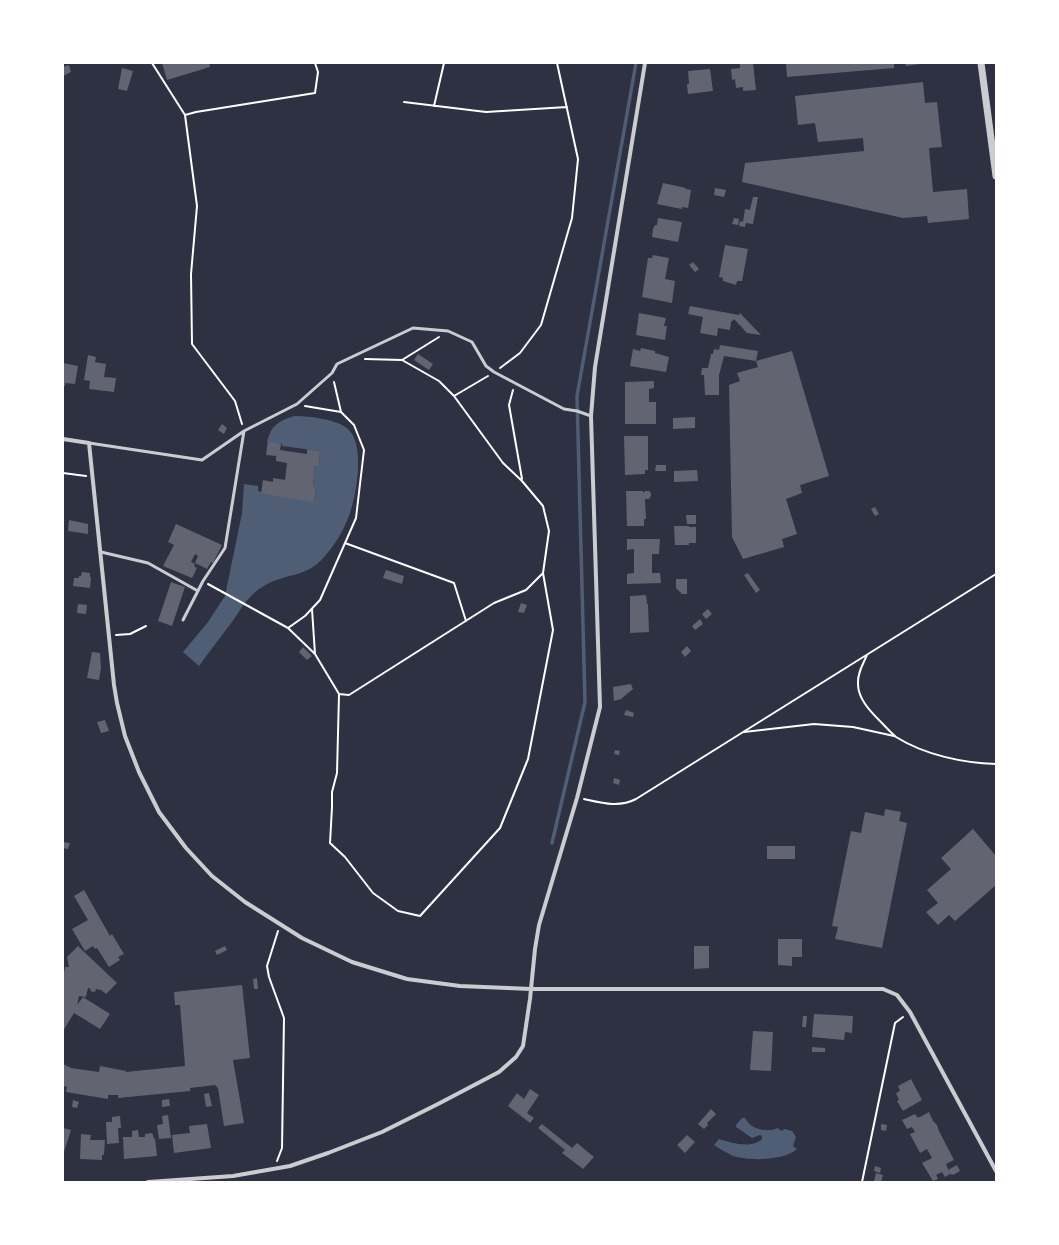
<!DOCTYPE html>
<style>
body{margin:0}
#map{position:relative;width:1059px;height:1245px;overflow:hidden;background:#2d3142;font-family:"DM Sans",sans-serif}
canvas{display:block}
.frame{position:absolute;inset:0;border:64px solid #fff;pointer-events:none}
</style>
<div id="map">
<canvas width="1059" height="1245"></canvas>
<div class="frame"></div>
</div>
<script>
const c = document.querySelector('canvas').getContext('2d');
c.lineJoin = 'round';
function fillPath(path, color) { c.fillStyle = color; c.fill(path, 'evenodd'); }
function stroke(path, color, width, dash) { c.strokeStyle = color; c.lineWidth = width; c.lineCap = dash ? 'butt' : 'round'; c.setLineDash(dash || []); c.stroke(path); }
const water = new Path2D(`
 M294 416C308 416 339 419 349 430 366 447 356 503 346 523 341 535 333 547 325 556 308 578 284 573 264 586 249 594 241 609 232 622 221 636 210 651 199 666L183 652 208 622 225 596 242 513 244 484 258 486V491L261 492V494L314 501 316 487 313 486 315 465H319L320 451 282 446V444L267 442C271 425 279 421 294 416Z
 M742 1118H745C747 1121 749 1124 752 1126 759 1131 771 1131 778 1128L781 1131 785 1129 792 1131 796 1137 793 1146 797 1149C784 1161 749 1161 733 1156 727 1153 720 1149 714 1145L719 1139C731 1143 752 1149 762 1139V1136L760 1135 752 1138 736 1127V1125Z`);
const stream = new Path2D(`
 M552 843 585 702 577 396 636 63`);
const building = new Path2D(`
 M162 63H209L210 67 167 80Z
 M740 63H753L756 90 743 91V87L736 88 735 79 732 80 731 69 740 68Z
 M786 63H894V68L787 77Z
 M905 63H920V64L906 66Z
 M69 65 71 72 63 76V67Z
 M122 68 133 71 127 91 118 89Z
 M710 69 713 91 688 94 687 84H689L688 71Z
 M923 82 925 103 937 102 942 147 929 148 933 192 967 189 969 219 928 223 927 216 903 218 742 182 745 163 864 151 863 138 818 142 815 123 798 125 795 96Z
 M663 183 686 188 685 189 691 190 688 208 682 207V209L657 204Z
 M715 188 726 190 724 197 714 195Z
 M753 197H758L753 224 746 223 745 227 739 226 740 221 743 222 745 209 750 210Z
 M658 218 682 222 678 242 652 237 653 229 655 225H657Z
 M734 218 739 219 738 225 732 224Z
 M725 245 748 249 742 281H737L736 285 723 281V278L719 277Z
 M653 255 669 258 665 279 675 281 672 303 642 297 648 258H652Z
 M693 262 699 269 695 272 689 265Z
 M690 306 739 315 740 313 761 335 747 333 734 319 731 322 730 330 718 328 717 336 700 333 703 317 688 314Z
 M639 313 666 318 664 326H667L665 340 636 335Z
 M720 345 758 351 756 361 792 351 829 476 800 485 802 493 786 499 797 534 782 539 784 547 743 559 732 537 729 385 740 381 737 373 758 367 756 361 724 356 719 375V395H705L704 375H701L702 368H708L711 354H713L714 349 719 350Z
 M641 348 655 351V353L669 357 666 372 630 366 633 349 640 351Z
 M418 354 433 364 429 370 414 360Z
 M88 355 96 357 95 362 106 364 104 377 116 378 114 392 89 389 90 381 84 380Z
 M63 363 78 366 75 384 65 383V386H63Z
 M654 381V388L649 389V402H656V424H625V382Z
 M695 417V428L673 429V418Z
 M222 424 227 428 224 434 218 430Z
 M624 436H648V470H645V474L625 475Z
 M268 441 281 444 280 450 307 454V449L320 451 319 466 315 465 313 486 316 487 314 502 261 494 263 480 273 482V478L285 480 287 463 276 461V456L266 455Z
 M656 465H666V471H655Z
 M697 470 698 481 674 482V471Z
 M626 491H643V493L645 491H649L651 493V496L649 499H645L646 519H644V526H627Z
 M875 507 879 514 875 516 871 509Z
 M686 515H696V524H687Z
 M69 520 88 524V534L68 531Z
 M176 524 222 545 213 563 211 562 207 569 195 563 198 556 195 554 191 562 195 564 194 566 197 568 192 578 163 566 174 545 168 542Z
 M674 526H689V527H696V543H689V545H675Z
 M627 539H660L659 554H652V573H660L661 583 627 584V574L634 573V549L627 550Z
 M386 570 404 576 402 584 383 578Z
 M82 572 90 573V577H91L90 588 73 586 74 578H79V576H81Z
 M748 573 760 590 756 593 744 575Z
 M676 579H687V594H682L676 588Z
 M171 582 185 587 172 626 158 621Z
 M646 595 647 604H648L649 632 630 633V596Z
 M521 603 527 605 524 613 518 612Z
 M78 604 87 605 86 614 77 613Z
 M708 609 712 614 706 619 702 614Z
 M700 619 703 624 695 630 692 626Z
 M687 646 691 651 685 657 681 652Z
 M303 647 312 656 307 660 299 652Z
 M92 652 100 653 101 668 99 680 87 678Z
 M631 684 633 689 621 699 614 701 613 687Z
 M626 710 634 713 633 717 624 715Z
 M105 720 109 731 101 733 97 722Z
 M615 750 620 751 619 755 614 754Z
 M614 778 620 780 619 785 613 783Z
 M885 809 901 812 899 821 907 823 882 948 835 939 838 927 832 926 851 831 861 833 865 812 884 816Z
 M973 829 996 856V885L955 921 949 915 938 925 926 912 938 903 927 890 951 869 941 858Z
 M63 842 70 843 68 849 63 848Z
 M767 846H795V859H767Z
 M84 890 110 936 112 934 124 954 118 957 120 960 109 967 97 948 95 949 93 946 85 951 72 929 88 920 74 896Z
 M778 939H802V957H792V966L778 965Z
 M78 946 117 983 106 994 101 990 96 989 95 992 90 991 91 989 88 988 86 997 79 996 77 1005 83 997 110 1014 100 1029 74 1013 63 1031V979L65 967H69L67 957Z
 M225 946 227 950 217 955 215 951Z
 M694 946H709V968L694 969Z
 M257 978 258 989H254L253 979Z
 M242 985 250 1058 233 1060 244 1123 224 1126 218 1088 215 1085 190 1088V1091L118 1098V1095H108V1099L66 1092 67 1087 65 1086 63 1088V1064L71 1068 99 1072 100 1066 126 1071V1072L185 1066 180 1005H175L174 992Z
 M814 1014 853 1016 852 1033 845 1032 844 1040 812 1037Z
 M803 1016H807L806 1027H802Z
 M753 1031 773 1032 771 1071 750 1070Z
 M812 1047 825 1048V1052H812Z
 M911 1079 922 1100 903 1111 897 1101 899 1100 896 1093 900 1091 898 1086Z
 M530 1089 539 1095 527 1113 534 1118 530 1123 508 1106 517 1093 524 1099Z
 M209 1093 212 1106 206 1107 204 1094Z
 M169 1099 170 1106 162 1107V1100Z
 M73 1100 79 1102 77 1108 72 1107Z
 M711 1109 716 1114 707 1123 708 1125 704 1129 698 1124Z
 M929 1112 933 1121 937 1125 939 1131 954 1160 946 1164 950 1174 945 1177 942 1172 936 1175 938 1179 933 1181 922 1163 932 1158 927 1149 920 1153 910 1134 915 1132 912 1127 907 1129 902 1120 915 1114 918 1118Z
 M168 1115 171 1138 159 1139 157 1125 163 1124 162 1116Z
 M120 1116 121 1128H118L119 1143 107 1144 106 1122H112V1117Z
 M207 1124 211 1148 174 1153 172 1135 190 1133 189 1126Z
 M542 1124 572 1148 577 1143 594 1157 583 1169 562 1153 565 1150 538 1128Z
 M881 1124 887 1125 886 1131 881 1130Z
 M63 1128 71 1130 63 1155Z
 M138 1130 139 1137H145V1134L152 1133 153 1135 154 1139 155 1138 157 1156 124 1159 123 1137H132V1131Z
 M81 1134 91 1135 90 1140H105L104 1155H102V1160L80 1159Z
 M687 1135 695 1142 685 1153 677 1145Z
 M957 1165 960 1171 953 1175 952 1174 951 1175 948 1170Z
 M875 1166 881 1168 880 1173 874 1171Z
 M876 1173 883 1175 881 1182 874 1181Z`);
const path = new Path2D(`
 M152 63 185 115 197 206 191 274 192 344 235 401 242 424
 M404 102 486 112 567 107
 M434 106 444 63
 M185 115 196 112 315 93 318 72 315 63
 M365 359 402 360 439 381 454 396
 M402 360 439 337
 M500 368 520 353 541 325 572 218 578 159 557 63
 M334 382 341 412
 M513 390 509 405 522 479
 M63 473 86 476
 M345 543 454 583 466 621
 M208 584 288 628 315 654 339 694 349 695 494 603 526 590 543 573 549 531 543 506 522 481 503 463 454 396 488 376
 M312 609 315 654
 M288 628 305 616 320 600 356 518 364 450 354 425 341 412 305 406
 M116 635 130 634 146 626
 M867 655C863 664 857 674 858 684 858 698 869 710 879 720 884 725 890 732 896 737 925 755 963 763 996 764
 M339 694 337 773 332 792V807L330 843 345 857 373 893 398 911 420 916 500 828 528 759 553 630 543 573
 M744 732 814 724 853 727 894 736
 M584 799C602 803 619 808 636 799L996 574
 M277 1161 282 1148 284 1018 269 977 267 966 278 931
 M862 1182 895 1023 903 1017`);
const service = new Path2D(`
 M89 443 202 460 244 431 297 404 332 373 337 364 413 328 448 331 472 342 486 366 494 372 564 409 577 411 591 416
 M101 552 148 563 198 591
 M183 620 203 581 225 548 244 431`);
const minor = new Path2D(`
 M63 439 89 443 114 685 117 703 125 736 139 772 159 812 186 848 212 876 245 902 302 938 352 962 407 979 460 986 531 989H883L897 995 910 1012 996 1171
 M148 1182 233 1176 290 1166 328 1153 382 1132 438 1104 499 1072 516 1057 523 1046 530 999 535 949 539 925 577 798 600 707 591 416 595 367 645 63`);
const tertiary = new Path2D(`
 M981 63 996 176`);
fillPath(water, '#4f5d75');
stroke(stream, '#4f5d75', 3.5);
fillPath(building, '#626471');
stroke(path, '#fff', 2);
stroke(service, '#caccd0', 3);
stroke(minor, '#caccd0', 4);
stroke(tertiary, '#caccd0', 7);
</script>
